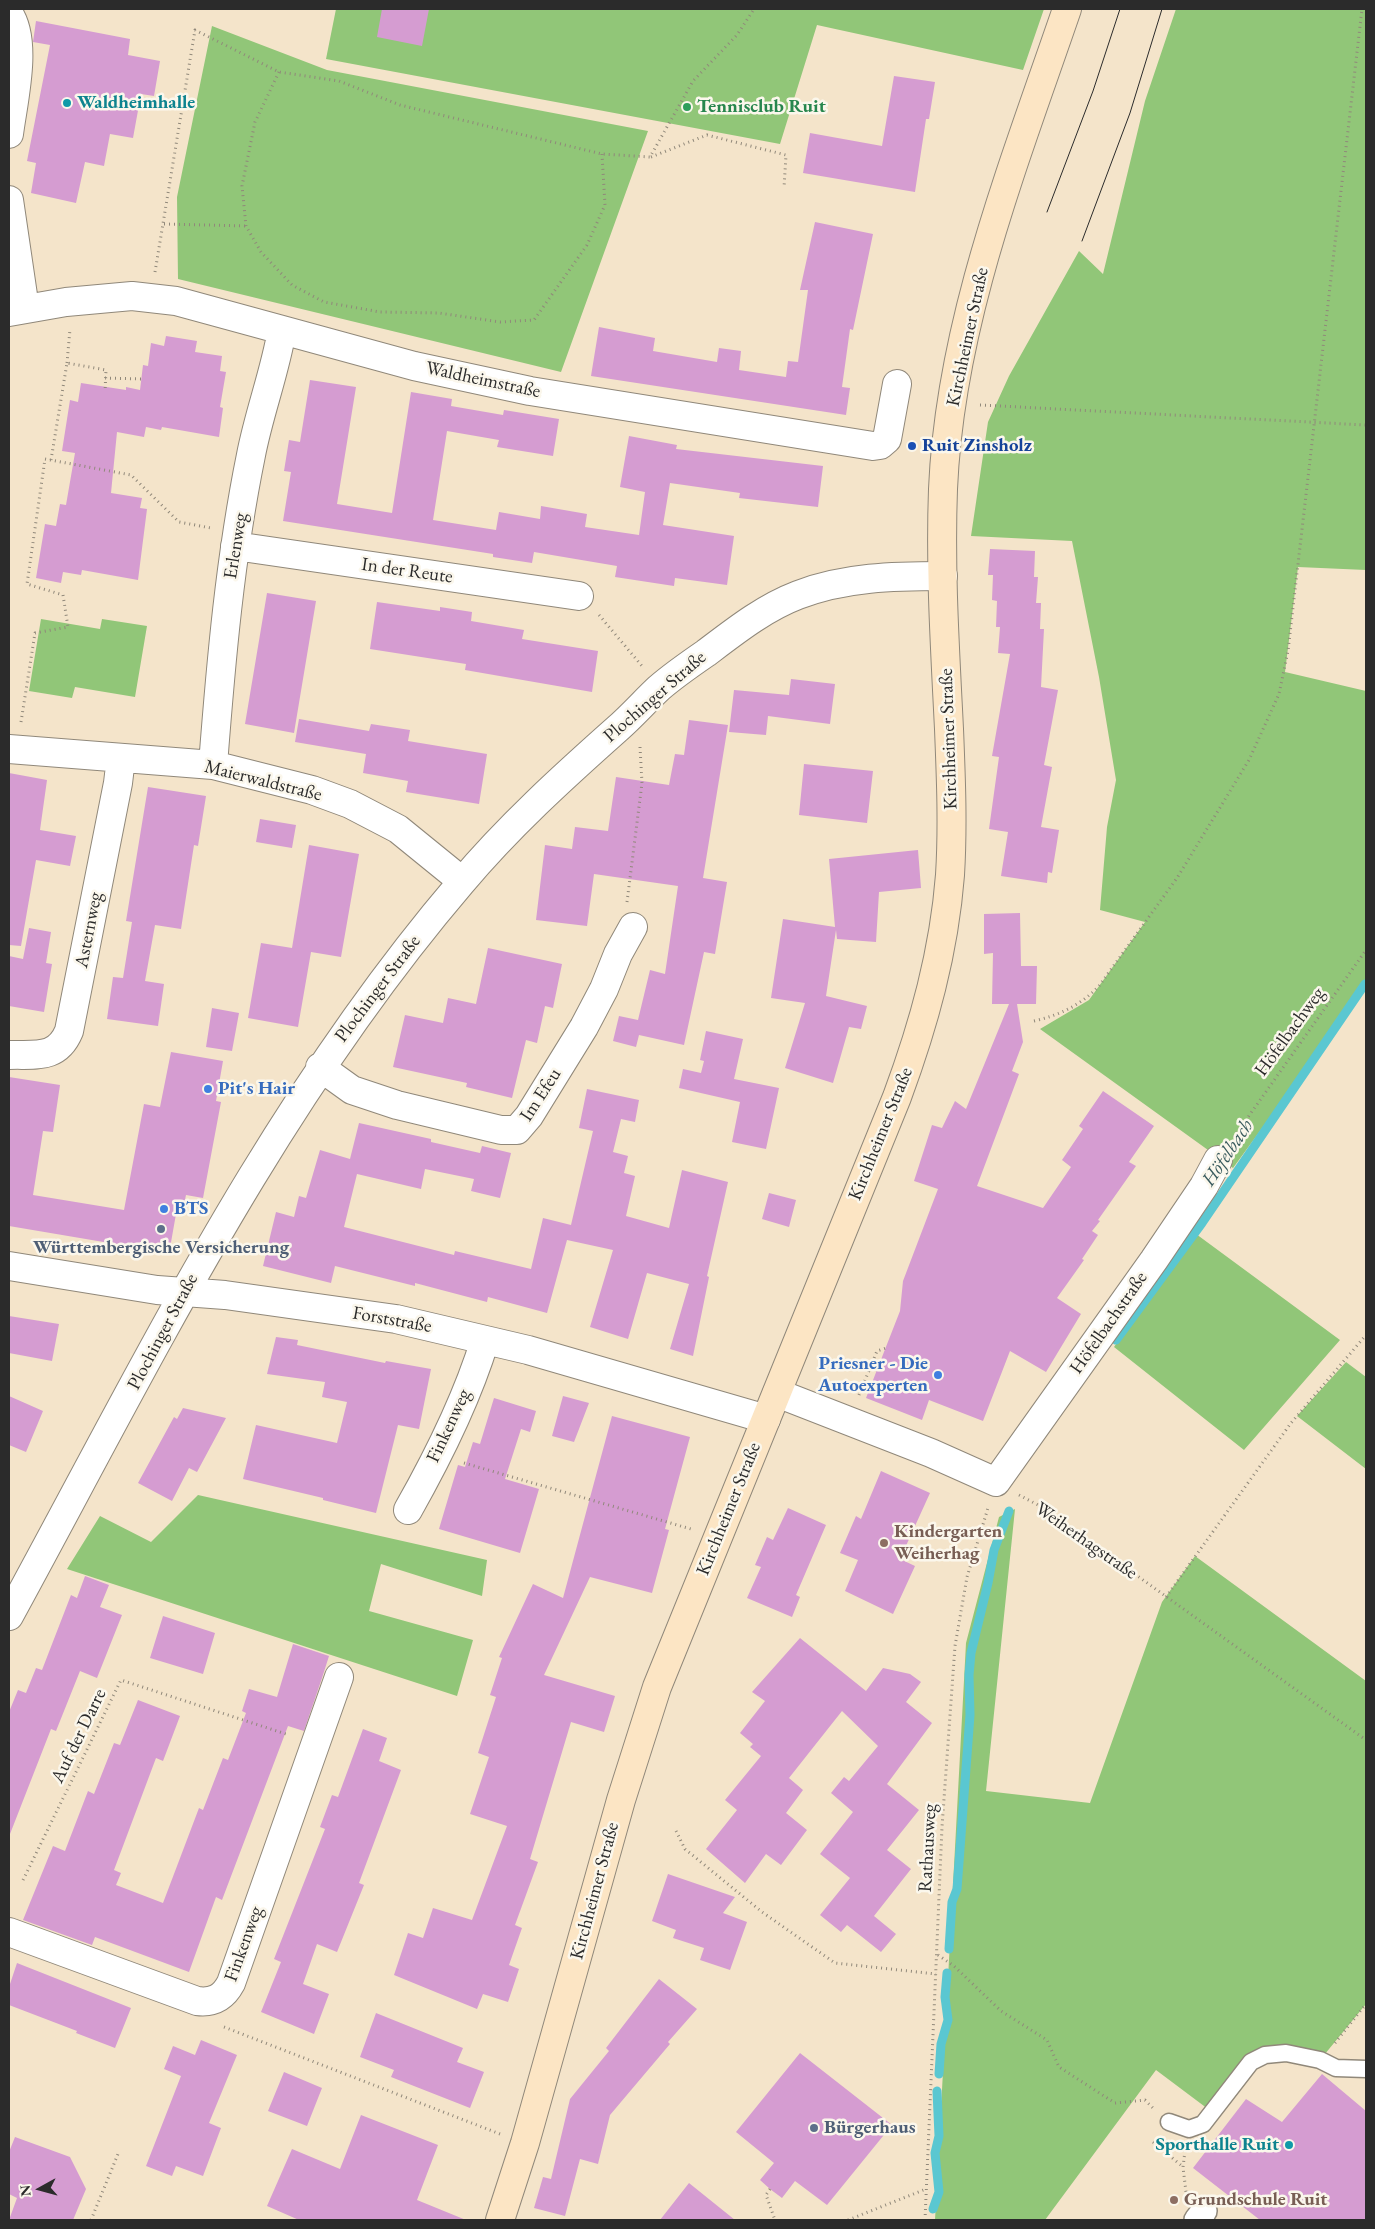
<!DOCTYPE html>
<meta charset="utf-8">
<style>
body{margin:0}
#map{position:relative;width:1375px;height:2229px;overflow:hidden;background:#f4e4ca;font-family:"EB Garamond",serif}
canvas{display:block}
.frame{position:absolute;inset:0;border:10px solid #2b2b2b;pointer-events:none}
.north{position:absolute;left:15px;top:2164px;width:50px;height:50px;-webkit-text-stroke:4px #fbf7ec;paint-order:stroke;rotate:263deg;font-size:14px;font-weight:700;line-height:20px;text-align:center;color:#2b2b2b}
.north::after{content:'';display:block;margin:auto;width:18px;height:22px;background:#2b2b2b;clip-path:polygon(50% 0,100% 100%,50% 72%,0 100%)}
</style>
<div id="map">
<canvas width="1375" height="2229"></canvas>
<div class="frame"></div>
<div class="north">N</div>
</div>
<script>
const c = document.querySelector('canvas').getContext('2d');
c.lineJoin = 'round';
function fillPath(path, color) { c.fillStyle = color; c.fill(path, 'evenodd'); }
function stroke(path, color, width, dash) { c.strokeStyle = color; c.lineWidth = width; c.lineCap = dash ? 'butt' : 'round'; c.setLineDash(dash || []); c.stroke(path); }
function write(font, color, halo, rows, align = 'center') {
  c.font = font + ' "EB Garamond",serif'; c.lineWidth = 5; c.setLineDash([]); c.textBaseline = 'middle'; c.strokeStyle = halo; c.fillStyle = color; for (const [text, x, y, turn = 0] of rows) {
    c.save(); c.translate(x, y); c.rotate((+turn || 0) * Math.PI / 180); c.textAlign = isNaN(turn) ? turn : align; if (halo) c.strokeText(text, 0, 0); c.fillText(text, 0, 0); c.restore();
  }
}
const green = new Path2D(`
 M336 9H1044L1023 70 817 25 780 144 326 59Z
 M1176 9H1366V570L1298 567 1285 672 1366 691V986L1233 1168 1040 1029 1089 1000 1145 922 1100 910 1107 827 1116 780 1099 677 1072 541 971 536 988 422 1009 376 1079 251 1103 274 1145 101Z
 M212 26 327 70 648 131 561 372 178 279 177 197Z
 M41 619 100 629 102 619 147 626 135 697 75 687 72 698 29 691Z
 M1192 1231 1340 1340 1244 1450 1114 1347Z
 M1346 1362 1366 1377V1469L1297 1416Z
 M198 1495 487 1560 482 1596 381 1564 369 1611 473 1640 457 1696 67 1569 100 1516 151 1542Z
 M1015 1509 986 1791 1090 1803 1162 1602 1195 1556 1366 1681V2004L1320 2060 1251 2062 1212 2112 1156 2070 1045 2220H935L966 1643 999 1517Z`);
const stream = new Path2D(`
 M1116 1340 1202 1223 1365 984
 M949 1949 952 1902 957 1889 970 1715 969 1675 971 1653 988 1583 994 1550 1009 1511
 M939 2074 941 2044 948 2020 945 1997 947 1973
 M933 2209 939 2192 935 2153 939 2136 937 2091`);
const building = new Path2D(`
 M382 9H429L422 46 377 37Z
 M36 21 130 39 128 55 160 61 154 96 141 94 133 138 110 134 104 166 85 162 76 203 31 193 36 163 27 161 50 45 33 42Z
 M894 76 935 82 929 119H926L915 192 803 173 810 133 882 146Z
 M815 222 873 234 853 330 850 329 842 387 850 388 846 415 591 376 599 327 655 338 653 351 717 362 719 348 741 351 739 370 786 377 788 361 798 362 808 290H800Z
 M166 336 197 341 195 352 222 356 220 371 226 372 220 407 223 408 219 437 162 427 161 430 146 427 144 437 117 432 111 493 142 498 140 508 147 509 138 580 82 570 81 575 63 572 61 583 36 578 45 524 56 526 60 504 66 505 75 453 62 451 70 400 78 402 81 383 126 390V387L140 390 143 365 148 366 151 343 164 346Z
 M310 380 356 387 337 504 392 513 411 392 452 399 451 406 503 415 504 410 559 419 553 456 497 447 499 440 447 431 433 520 496 530 499 512 540 519 541 506 587 514 585 527 639 535 645 492 620 487 629 436 677 445 676 449 823 466 818 507 739 498 740 493 670 483 663 525 734 536 727 585 675 578 674 586 615 577 617 566 534 552 532 563 493 557V554L283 521 291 472 284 471 289 440 300 442Z
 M990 549 1035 551 1034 577H1038L1036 603H1041L1040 629H1044L1041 687 1058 690 1044 765 1052 767 1041 827 1059 830 1052 873 1048 872 1047 883 1001 876 1008 832 989 829 999 757 992 756 1010 654 998 653 1000 627H996L997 601 992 600 993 575H988Z
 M267 593 316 601 294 733 245 724Z
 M377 602 440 611V607L472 612 471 621 524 630 522 639 598 651 592 692 465 670 466 664 370 649Z
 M791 679 835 684 830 724 768 716 766 735 729 732 734 690 789 695Z
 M299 719 369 731 371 724 410 730 408 741 487 754 479 804 406 792 408 781 363 773 366 754 295 742Z
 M689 720 728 725 703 878 727 882 715 954 704 952 684 1045 639 1035 636 1047 613 1041 619 1016 638 1020 650 970 665 974 678 886 594 874 587 926 536 920 545 845 572 849 575 827 608 831 616 777 669 785 675 754 684 755Z
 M804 764 873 771 867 823 799 815Z
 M9 773 47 780 40 830 76 836 70 866 36 860 21 946 9 945Z
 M148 787 206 796 198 846 194 845 181 929 155 925 145 981 164 984 158 1026 107 1019 113 977 123 978 132 922 126 921Z
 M260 819 296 825 292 848 256 842Z
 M309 845 359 854 341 957 311 952 298 1027 248 1018 261 943 292 948Z
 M918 850 921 888 879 892 876 942 837 939 836 930 826 996 867 1006 861 1029 849 1027 833 1083 785 1068 805 1003 771 998 783 919 835 927 829 859Z
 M1020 913 1021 966H1037L1036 1004H1017L1023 1042 1012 1071 1019 1074 977 1186 1043 1208 1071 1167 1062 1160 1083 1129 1079 1126 1103 1091 1154 1126 1129 1162 1136 1166 1098 1220 1100 1221 1092 1231 1098 1235 1082 1259 1084 1260 1057 1298 1081 1314 1046 1372 1010 1351 983 1421 929 1400 922 1420 866 1398 900 1311 903 1281 938 1189 914 1181 932 1125 942 1128 955 1101 966 1109 1009 1004H992L993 953 984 954V914Z
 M29 928 51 932 46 963 52 964 44 1012 9 1006V956L23 959Z
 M488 948 562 964 553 1008 545 1006 537 1043 526 1040 512 1098 466 1087 467 1083 393 1067 405 1015 443 1023 448 998 476 1004Z
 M212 1008 239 1013 232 1051 206 1047Z
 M706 1031 743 1039 734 1079 779 1088 766 1149 732 1142 740 1102 679 1088 683 1069 701 1073 704 1061 700 1060Z
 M171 1052 223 1061 216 1101 221 1102 203 1198 186 1195 182 1215 176 1214 170 1248 140 1242 139 1248 9 1226V1077L60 1085 53 1132 43 1131 33 1195 124 1210 144 1104 160 1107Z
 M587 1089 639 1100 635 1122 621 1119 613 1152 628 1156 624 1173 635 1176 626 1216 669 1228 682 1170 728 1182 707 1276 709 1277 693 1356 670 1349 689 1284 647 1273 628 1339 590 1327 613 1250 567 1240 547 1313 488 1297 487 1302 415 1283V1286L335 1266 331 1283 263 1266 276 1212 294 1217 299 1196 306 1198 320 1150 350 1159 359 1123 431 1139V1142L480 1153 482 1146 511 1153 500 1198 471 1191 474 1179 425 1169 421 1189 357 1174 344 1227 454 1255 455 1251 531 1269 543 1218 571 1225 593 1131 579 1128Z
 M769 1193 796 1200 789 1227 762 1219Z
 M9 1316 59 1324 52 1361 9 1353Z
 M276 1337 298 1340 297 1345 385 1363 386 1361 431 1369 419 1429 398 1425 376 1513 323 1500V1498L243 1479 256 1425 337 1443 347 1402 322 1397 325 1382 267 1374Z
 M9 1396 43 1411 26 1452 9 1445Z
 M563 1396 589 1403 574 1442 552 1436Z
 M494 1398 536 1411 530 1432 521 1429 505 1479 539 1489 520 1553 439 1529 458 1465 465 1467 473 1442 480 1444Z
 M183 1408 226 1418 197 1472 189 1468 172 1501 138 1483 174 1417 177 1419Z
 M612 1416 690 1437 665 1529 669 1530 652 1593 590 1577 544 1675 615 1696 604 1732 571 1722 530 1859 538 1862 515 1925 522 1928 509 1965 519 1969 508 2002 483 1994 477 2009 394 1975 408 1933 423 1938 433 1908 472 1920 507 1826 470 1814 489 1757 478 1753 496 1697 490 1695 502 1658 499 1657 533 1584 563 1598Z
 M881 1471 930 1493 900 1559 915 1566 893 1614 845 1591 858 1560 840 1553 856 1516 861 1519Z
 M788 1508 826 1525 796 1595 800 1597 792 1617 747 1598 761 1567 755 1565 767 1537 773 1540Z
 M85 1576 109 1585 100 1607 122 1615 97 1678 80 1671 56 1731 51 1729 10 1834 9 1833V1712L18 1690 26 1693 36 1668 42 1670 71 1595 77 1598Z
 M163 1616 215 1633 203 1674 150 1658Z
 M800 1638 866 1691 883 1668 910 1674 921 1682 906 1702 932 1723 887 1784 919 1810 887 1850 911 1869 874 1916 896 1934 881 1952 847 1925 841 1932 820 1915 850 1878 820 1854 853 1812 831 1793 844 1777 849 1781 878 1746 842 1711 789 1778 803 1790 786 1813 807 1830 781 1865 766 1854 745 1883 706 1849 737 1810 725 1800 761 1756 750 1747 753 1744 740 1733 765 1701 752 1692Z
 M293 1644 329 1656 322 1678 304 1731 288 1726 222 1900 216 1897 189 1972 95 1937 92 1945 23 1920 53 1846 65 1851 88 1791 94 1794 114 1743 120 1745 138 1700 180 1716 163 1761 156 1758 114 1870 121 1873 116 1885 163 1903 199 1808 203 1810 223 1758 228 1760 246 1713 242 1711 249 1689 277 1697Z
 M363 1729 387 1738 379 1761 401 1770 359 1883 364 1885 337 1952 317 1944 303 1984 329 1994 314 2034 261 2012 281 1962 274 1959 325 1829 320 1827 332 1795 338 1797Z
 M668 1874 735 1897 723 1913 747 1922 730 1970 700 1960 704 1948 673 1938 676 1930 652 1921Z
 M17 1963 131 2008 115 2048 76 2033 77 2031 9 2005V1987Z
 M659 1979 697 2009 668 2042 670 2044 610 2115 598 2164 580 2159 565 2216 534 2208 543 2177 551 2179 570 2099 609 2051 606 2048Z
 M376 2013 463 2048 457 2062 484 2072 470 2108 391 2077 394 2070 360 2057Z
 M201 2040 237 2055 209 2123 221 2128 203 2176 176 2166 172 2176 146 2166 181 2076 164 2069 173 2046 195 2055Z
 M800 2053 892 2125 827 2205 795 2181 782 2198 770 2189 760 2180 774 2163 736 2132Z
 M284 2072 322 2088 307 2126 268 2111Z
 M1322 2074 1366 2111V2220H1260L1193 2168 1246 2099 1282 2122Z
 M361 2115 438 2145 417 2200 466 2220H299L267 2206 292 2149 340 2169Z
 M15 2137 70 2157 86 2189 73 2220H9L17 2198 9 2194V2152Z
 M689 2183 735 2220H660Z`);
const path = new Path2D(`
 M279 72 255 122 242 186 246 226 261 252 292 285 324 302 380 312 439 313 500 322 534 320 587 245 605 205 602 154
 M651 157 707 135 786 155 784 188
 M164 224 246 226
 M155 272 195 30 279 72 339 81 400 105 602 154 650 157 693 81 737 35 754 9
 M67 363 70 329
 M105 378 141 379
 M980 405 1366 425
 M51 460 67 363 106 370 105 392
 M599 615 642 666
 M21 722 35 633 68 627 63 595 27 584 45 459 131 475 179 522 211 528
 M627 902 642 783 640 747
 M1034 1021C1060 1015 1081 1005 1099 986L1177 878 1249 760 1279 694 1288 651 1362 9
 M1234 1137 1366 950
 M859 1395 877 1351 886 1348
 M464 1463 691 1529
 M1019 1495 1040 1506 1366 1740
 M1166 1597 1291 1423 1366 1335
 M676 1831 685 1849 762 1912 835 1963 936 1974
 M23 1880 121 1680 289 1735
 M938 1955 954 1966 1001 2011 1047 2040 1059 2067 1115 2103 1145 2100 1153 2108
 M224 2027 500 2134
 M1335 2043 1366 2004
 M1153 2142 1182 2166
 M1185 2151 1183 2167 1186 2192
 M770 2189 766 2195 775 2220
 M91 2220 118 2154
 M848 2220 926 2189
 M925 2220 942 1827 955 1646 967 1577 988 1508`);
const service = new Path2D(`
 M1169 2122 1189 2129 1203 2124 1251 2062 1265 2055 1286 2053 1320 2060 1336 2068 1366 2069`);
const pedestrian = new Path2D(`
 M1197 2220 1204 2211`);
const minor = new Path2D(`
 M9 14C28 42 13 102 9 134
 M9 200 25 309
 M9 312 66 302 132 296 176 301 414 366 530 391 873 446 880 445 887 439 897 384
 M235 546 579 596
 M9 749 213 765 312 790 350 804 398 829 462 881
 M213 765C221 661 230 558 251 455 259 413 275 372 282 330
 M9 1055C35 1054 57 1060 69 1031L118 783 121 758
 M320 1067 352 1090 397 1105 501 1130H517L529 1116 584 1027 604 989 618 954 633 927
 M9 1266 157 1290 225 1295 396 1319 528 1350 766 1419
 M777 1393 931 1453 996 1482 1154 1260 1204 1186 1218 1160
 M408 1510C438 1457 467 1399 485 1340
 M9 1616C147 1363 272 1104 461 883 508 827 563 777 617 729 632 716 645 701 659 688 674 675 690 664 706 653 735 631 764 608 798 595 844 577 895 576 943 576
 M9 1932 197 2001C213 2003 223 1998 231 1983L339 1677`);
const secondary = new Path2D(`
 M500 2220 525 2143 621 1800 657 1687 897 1097C924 1024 944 952 950 875 953 826 951 778 949 729 945 649 940 569 943 489 950 323 1014 164 1067 9`);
const tram = new Path2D(`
 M1047 212 1093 91 1120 9
 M1082 241 1130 113 1162 9`);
const markers = [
 [67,103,5,"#0f9aa8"],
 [687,107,5,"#2e9e5b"],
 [912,446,5,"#1a4fb4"],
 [208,1089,5,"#3f7fe0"],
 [164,1209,5,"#3f7fe0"],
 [161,1229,5,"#5c6f8a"],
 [938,1375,5,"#3f7fe0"],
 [884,1543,5,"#8d6e63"],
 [814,2128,5,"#5c6f8a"],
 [1289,2145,5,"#0f9aa8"],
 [1174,2200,5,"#8d6e63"]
];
const cultureNames = [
 ["Waldheimhalle",77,103],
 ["Sporthalle Ruit",1279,2145,"right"]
];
const leisureNames = [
 ["Tennisclub Ruit",697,107]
];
const streetNames = [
 ["Kirchheimer Straße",968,337,-78],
 ["Waldheimstraße",483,380,12],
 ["Erlenweg",236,546,-81],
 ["In der Reute",407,571,8],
 ["Plochinger Straße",655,697,-41],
 ["Kirchheimer Straße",949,739,-92],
 ["Maierwaldstraße",263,781,14],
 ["Asternweg",89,930,-79],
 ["Plochinger Straße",378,989,-53],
 ["Höfelbachweg",1290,1032,-54],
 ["Im Efeu",541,1095,-57],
 ["Kirchheimer Straße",881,1134,-68],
 ["Forststraße",392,1320,10],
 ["Höfelbachstraße",1109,1323,-55],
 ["Plochinger Straße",163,1332,-62],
 ["Finkenweg",449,1426,-65],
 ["Kirchheimer Straße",729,1509,-68],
 ["Weiherhagstraße",1086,1541,35],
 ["Auf der Darre",79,1736,-64],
 ["Rathausweg",928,1848,-87],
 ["Kirchheimer Straße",595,1891,-75],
 ["Finkenweg",244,1944,-70]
];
const transitNames = [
 ["Ruit Zinsholz",922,446]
];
const shopNames = [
 ["Pit's Hair",218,1089],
 ["BTS",174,1209],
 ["Priesner - Die",928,1364,"right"],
 ["Autoexperten",928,1386,"right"]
];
const serviceNames = [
 ["Württembergische Versicherung",161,1248],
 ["Bürgerhaus",824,2128,"left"]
];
const educationNames = [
 ["Kindergarten",894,1532],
 ["Weiherhag",894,1554],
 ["Grundschule Ruit",1184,2200]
];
const waterNames = [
 ["Höfelbach",1228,1153,-56]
];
fillPath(green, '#91c678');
stroke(stream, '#5ac7d1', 9);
fillPath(building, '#d59cd1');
stroke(service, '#90887a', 19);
stroke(pedestrian, '#90887a', 28);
stroke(minor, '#90887a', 30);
stroke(secondary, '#90887a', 30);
stroke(path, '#90887a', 3, [1, 4]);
stroke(service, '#fff', 16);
stroke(pedestrian, '#fff', 25);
stroke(minor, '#fff', 28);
stroke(secondary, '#fce5c4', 28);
stroke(tram, '#2b2b2b', 1);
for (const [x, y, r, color] of markers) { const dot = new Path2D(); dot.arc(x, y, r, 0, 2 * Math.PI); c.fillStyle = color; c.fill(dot); stroke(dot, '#fbf7ec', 2); }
write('bold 19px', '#0d838f', '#fbf7ec', cultureNames, 'left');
write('bold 19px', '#27864d', '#fbf7ec', leisureNames, 'left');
write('19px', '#2b2b2b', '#fbf7ec', streetNames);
write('bold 19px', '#164399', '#fbf7ec', transitNames, 'left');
write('bold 19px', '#366cbe', '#fbf7ec', shopNames, 'left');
write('bold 19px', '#4e5e75', '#fbf7ec', serviceNames);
write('bold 19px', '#785e54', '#fbf7ec', educationNames, 'left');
write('italic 20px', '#395a5d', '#fbf7ec', waterNames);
</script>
